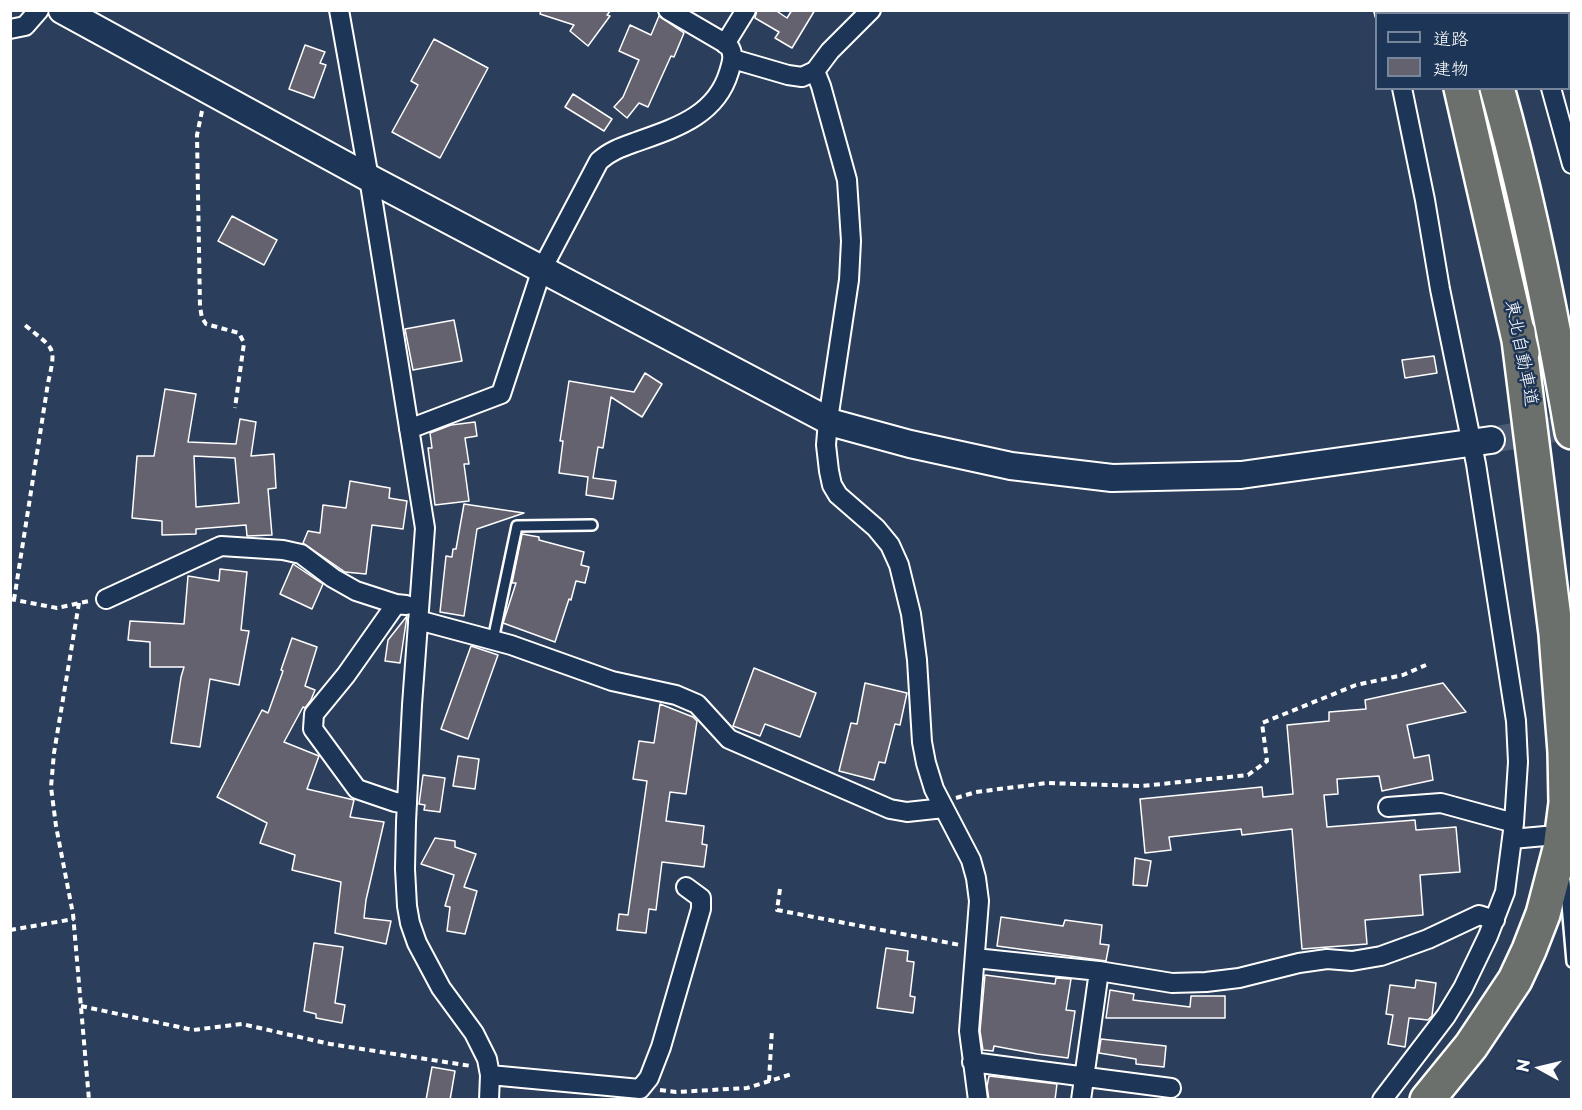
<!DOCTYPE html>
<html>
<head>
<meta charset="utf-8">
<style>
  body { margin:0 }
  #map { position:relative; width:1582px; height:1110px; overflow:hidden; background:#2b3e5c; font-family:"Playpen Sans","Klee One",sans-serif }
  canvas { display:block }
  .frame { position:absolute; inset:0; border:12px solid #fff; pointer-events:none }
  .legend { position:absolute; left:1375px; top:12px; width:195px; height:78px; box-sizing:border-box; background:#1d3557; border:2px solid #77869a; margin:0; padding:8px 10px; list-style:none; font-size:18px; color:#fff }
  .legend li { display:flex; align-items:center; gap:12px; height:30px }
  .legend b { width:30px; border:2px solid #77869a }
  .north { position:absolute; left:1510px; top:1038px; width:60px; height:60px; -webkit-text-stroke:4px #1d3557; paint-order:stroke; rotate:278deg; font-size:16px; font-weight:700; line-height:24px; text-align:center; color:#fff }
  .north::after { content:''; display:block; margin:auto; width:21px; height:27px; background:#fff; clip-path:polygon(50% 0,100% 100%,50% 72%,0 100%) }
</style>
</head>
<body>
<div id="map">
<canvas width="1582" height="1110"></canvas>
<div class="frame"></div>
<ul class="legend">
<li><b style="height:8px;background:#1d3557"></b>道路</li>
<li><b style="height:16px;background:#656270"></b>建物</li>
</ul>
<div class="north">N</div>
</div>
<script>
const ctx = document.querySelector('canvas').getContext('2d');
ctx.lineJoin = 'round';
function fillPath(path, color) { ctx.fillStyle = color; ctx.fill(path, 'evenodd'); }
function trace(path, color, width, dash) { ctx.strokeStyle = color; ctx.lineWidth = width; ctx.lineCap = dash ? 'butt' : 'round'; ctx.setLineDash(dash || []); ctx.stroke(path); }
function drawText(font, color, halo, rows, align = 'center') {
  ctx.font = font + ' "Playpen Sans","Klee One",sans-serif'; ctx.lineWidth = 5; ctx.setLineDash([]); ctx.textBaseline = 'middle'; ctx.strokeStyle = halo; ctx.fillStyle = color; for (const [text, x, y, turn = 0] of rows) {
    ctx.save(); ctx.translate(x, y); ctx.rotate((+turn || 0) * Math.PI / 180); ctx.textAlign = isNaN(turn) ? turn : align; if (halo) ctx.strokeText(text, 0, 0); ctx.fillText(text, 0, 0); ctx.restore();
  }
}
const building = new Path2D(`
  M541,10h70l-4,5 3,1 -22,30 -18,-15 4,-6 -34,-11z
  M757,10h18l12,8 5,-8h23l-23,38 -17,-10 4,-6 -24,-14z
  M659,16l25,17 -10,24 -3,-1 -23,51 -9,-4 -12,15 -13,-11 9,-10 16,-37 -20,-9 11,-26 21,10z
  M434,39l54,29 -48,90 -48,-26 26,-47 -7,-4z
  M305,45l20,7 -5,11 6,2 -12,33 -25,-9z
  M573,94l39,25 -8,12 -39,-24z
  M232,216l45,24 -13,25 -46,-24z
  M454,320l8,41 -49,9 -8,-41z
  M1434,356l3,17 -32,5 -3,-18z
  M645,373l17,11 -20,33 -31,-20 -8,51 -5,-1 -5,31 23,3 -3,18 -27,-4 2,-18 -29,-4 4,-32h-3l9,-60 65,11z
  M165,389l31,5 -8,48 48,2 4,-25 16,3 -5,34 23,-2 2,34 -8,1 4,46 -25,1 -1,-11 -50,4v5l-34,1v-14l-30,-3 5,-62h17zM194,456l41,2 4,45 -43,4z
  M475,422l2,14 -12,2 4,26h-5l5,37 -34,4 -7,-57h4l-2,-15 21,-8z
  M350,481l40,7 -1,10 18,3 -4,28 -31,-4 -6,49 -21,-2 -42,-29 5,-12 12,2 3,-28 23,3z
  M464,504l60,9 -47,16 -13,87 -24,-4 6,-56 6,1 1,-8h3z
  M522,534l17,3v3l45,12 -3,13 8,2 -4,16 -9,-2 -5,19 -2,-1 -14,43 -52,-19 13,-40h-4z
  M293,564l30,20 -11,25 -32,-15z
  M220,569l27,3 -6,58 8,1 -10,54 -29,-6 -10,68 -29,-4 10,-66 3,-10h-34v-25l-22,-2 2,-19 54,3 4,-48 31,5z
  M407,616l-7,47 -15,-2 3,-21z
  M292,638l25,9 -12,39 10,4 -4,10 -6,8 -2,-1 -19,35 35,14 -12,33 47,11 -4,17 34,5 -18,78 -2,18 27,3 -5,23 -51,-11 6,-51 -49,-12 3,-15 -35,-12 7,-20 -50,-26 45,-87 6,3 15,-42 -2,-1z
  M471,646l27,9 -30,84 -27,-10z
  M754,668l62,25 -16,44 -35,-13 -5,12 -27,-10z
  M865,683l42,10 -7,32 -5,-1 -10,39 -6,-1 -5,18 -35,-9 12,-48 6,1z
  M1443,683l23,29 -59,13 7,33 15,-3 4,25 -51,11 -3,-15 -42,3 1,15 -14,1 3,32 88,-7 1,10 40,-3 4,45 -40,3 3,40 -58,5 2,24 -65,5 -10,-120 -50,6 -1,-6 -72,8 2,13 -26,3 -5,-54 122,-12 1,10 30,-3 -6,-69 42,-4v-9l37,-3 -1,-9z
  M660,704l33,13 4,4 -11,73 -16,-2 -4,29 38,5 -2,18 5,1 -3,22 -42,-5 -6,48 -7,-1 -3,24 -29,-3 2,-16 9,1 19,-134 -14,-2 6,-38 15,2z
  M458,756l21,3 -4,30 -22,-3z
  M423,775l22,3 -5,34 -16,-2 1,-5 -6,-1z
  M435,838l20,3v6l21,7 -12,33 13,4 -12,43 -18,-3 3,-24 -5,-1 9,-31 -33,-11z
  M1135,858l16,3 -4,25 -14,-1z
  M1001,917l62,9 2,-6 37,5 -2,19 9,1 -3,16 -109,-15z
  M314,943l29,4 -8,56 10,2 -3,18 -26,-5v-4l-12,-3z
  M886,948l22,3 -1,10 7,1 -4,34 5,1 -2,16 -36,-5z
  M985,975l70,9 1,-6 15,1 -5,31 9,1 -7,47 -31,-4 -43,-8 -1,5 -10,-1 -3,-19z
  M1416,980l20,3 -4,33 -4,4 -19,-2 -4,29 -17,-3 5,-29 -7,-1 4,-29 25,3z
  M1110,990l24,4 -1,6 57,7 1,-11h34v22h-119z
  M1101,1039l65,7 -2,21 -28,-3v-5l-37,-6z
  M432,1067l23,4 -5,29h-24z
  M989,1076l68,8 -2,16h-66l-2,-14z`);
const secondaryTunnel = new Path2D(`
  M1491,440l81,-14`);
const path = new Path2D(`
  M202,111l-5,24 3,172 2,11 4,6 33,9 5,10 -9,65
  M10,599l47,9 32,-7
  M14,600l34,-217c9,-39 6,-33 -23,-58
  M79,603l-25,150 -3,34 5,39 17,88 16,186
  M956,798l20,-6 71,-9 95,3 106,-11 19,-14 -5,-38 94,-38 47,-10 23,-10
  M780,889l-3,21 183,35
  M10,930l64,-11
  M81,1006l112,24 49,-6 88,20 141,22
  M769,1081l3,-52
  M660,1090l16,2 71,-4 45,-14`);
const lane = new Path2D(`
  M493,640l24,-114 75,-1
  M1565,881l7,81`);
const street = new Path2D(`
  M339,10l30,168 56,350 -13,177 -6,117 -1,47 2,37 3,17 7,20 24,45 33,45 13,26 3,16 -1,25
  M1384,10l1,4
  M1529,10l1,4
  M10,29l15,-3 14,-16
  M725,44l21,-34
  M733,59l55,16 14,2 13,-6 15,-20 41,-41
  M815,71l6,15 26,94 4,61 -2,39 -21,140 -2,25 3,26 3,14 6,10 38,33 14,17 9,20 12,49 6,46 5,82 4,21 8,26 37,71 5,18 3,23 -10,130 9,69
  M1551,88l21,76
  M409,429l92,-35 41,-125 57,-108c11,-10 23,-14 37,-19 39,-14 80,-26 93,-70 3,-10 6,-18 -1,-27l-60,-35
  M106,599l115,-53 62,4 18,4 32,24 23,13 40,13
  M406,605l-10,-1 -50,71 -32,39 -1,15 44,60 38,13 12,2
  M418,620l93,25 101,36 64,14 21,9 32,35 161,70 17,3 37,-4
  M1388,807l53,-4 73,20
  M1512,839l33,-3
  M975,958l124,13 73,12 34,-1 33,-4 60,-15 28,-4 25,2 29,-5 47,-17 51,-24 16,5
  M972,1062l199,26
  M490,1075l150,14 9,-11 12,-31 40,-138v-11l-15,-11
  M1081,1100l18,-129
  M1382,1100l64,-84 17,-28 25,-52 17,-44 9,-69 4,-61 -2,-41 -40,-257 -36,-175 -15,-89 -23,-112`);
const secondary = new Path2D(`
  M62,10l307,168 464,245 77,21 101,22 101,12 129,-3 250,-35`);
const highway = new Path2D(`
  M1440,10l1,4
  M1474,10l1,4
  M1461,88l61,265
  M1497,88c32,113 55,229 75,344
  M1427,1100l44,-54 44,-66 14,-30 14,-36 17,-65 6,-46 -1,-51 -9,-118 -38,-302`);
const streetNames = [
  ["東北自動車道",1521,353,79]
];
fillPath(building, '#656270');
trace(building, '#fff', 1.5);
trace(secondaryTunnel, '#4b5b74', 26, [26, 13]);
trace(lane, '#fff', 14);
trace(street, '#fff', 22);
trace(secondary, '#fff', 30);
trace(highway, '#fff', 38);
trace(path, '#fff', 4, [6, 4.5]);
trace(lane, '#1d3557', 9);
trace(street, '#1d3557', 18);
trace(secondary, '#1d3557', 26);
trace(highway, '#6b706d', 33);
drawText('18px', '#fff', '#1d3557', streetNames);
</script>
</body>
</html>
